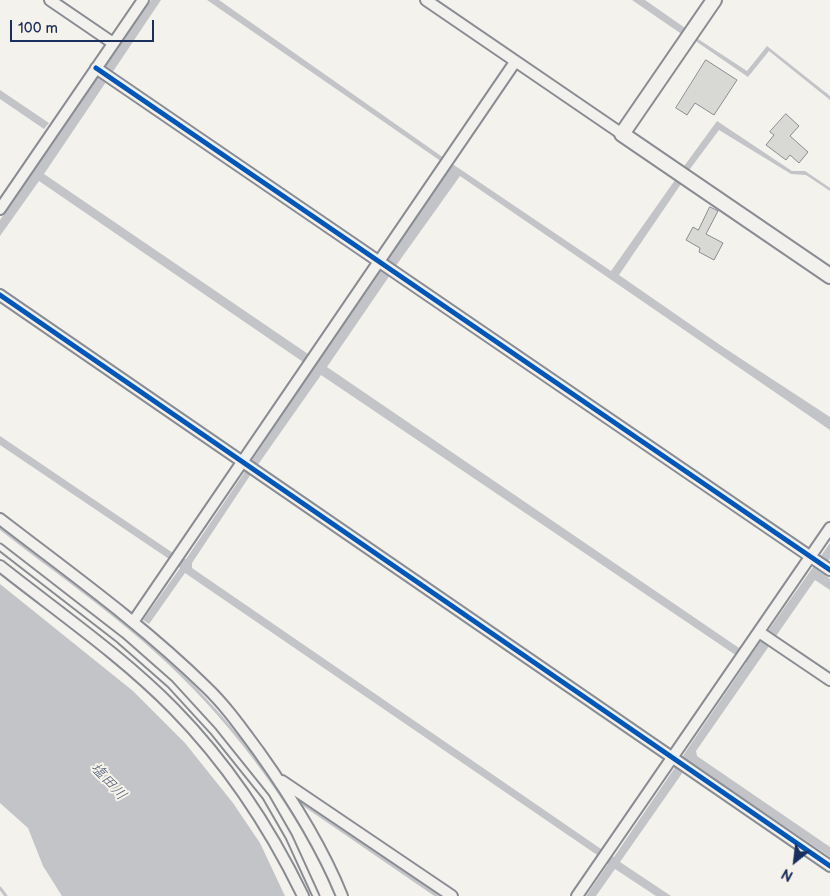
<!DOCTYPE html>
<html>
<head>
<meta charset="utf-8">
<style>
  body { margin:0 }
  #map { position:relative; width:830px; height:896px; overflow:hidden; background:#f4f2ec; font-family:"Balsamiq Sans",sans-serif }
  canvas { display:block }
  .north { position:absolute; left:770px; top:836px; width:50px; height:50px; -webkit-text-stroke:4px #f7f3e8; paint-order:stroke; rotate:209deg; font-size:14px; font-weight:700; line-height:20px; text-align:center; color:#1b2f5e }
  .north::after { content:''; display:block; margin:auto; width:18px; height:22px; background:#1b2f5e; clip-path:polygon(50% 0,100% 100%,50% 72%,0 100%) }
  .scale { position:absolute; left:10px; top:20px; width:144px; height:22px; box-sizing:border-box; border:2px solid #1b2f5e; border-top:0; padding-left:6px; font-size:15px; line-height:18px; white-space:nowrap; color:#1b2f5e; -webkit-text-stroke:4px #f7f3e8; paint-order:stroke }
</style>
</head>
<body>
<div id="map">
<canvas width="830" height="896"></canvas>
<div class="north">N</div>
<div class="scale">100 m</div>
</div>
<script>
const ctx = document.querySelector('canvas').getContext('2d');
ctx.lineJoin = 'round';
function fillPath(path, color) { ctx.fillStyle = color; ctx.fill(path, 'evenodd'); }
function trace(path, color, width, dash) { ctx.strokeStyle = color; ctx.lineWidth = width; ctx.lineCap = dash ? 'butt' : 'round'; ctx.setLineDash(dash || []); ctx.stroke(path); }
function drawText(font, color, halo, rows, align = 'center') {
  ctx.font = font + ' "Balsamiq Sans","Klee One",sans-serif'; ctx.lineWidth = 4; ctx.setLineDash([]); ctx.textBaseline = 'middle'; ctx.strokeStyle = halo; ctx.fillStyle = color; for (const [text, x, y, turn = 0] of rows) {
    ctx.save(); ctx.translate(x, y); ctx.rotate((+turn || 0) * Math.PI / 180); ctx.textAlign = isNaN(turn) ? turn : align; if (halo) ctx.strokeText(text, 0, 0); ctx.fillText(text, 0, 0); ctx.restore();
  }
}
const water = new Path2D(`
  M151,0h10l-49,73 -2,-2 -6,9 2,2 -62,92 267,182 -5,8 -267,-183 -39,55v-16l55,-80 1,-7 5,-2 37,-54 3,1 6,-9 -2,-2z
  M207,0h12l232,163 160,108 64,-91 6,4 -62,91 104,72 107,70v13l-370,-254 -65,91 -8,-6 62,-92 -4,-5z
  M632,0h13l43,30 -5,5z
  M695,37l52,34 20,-25 63,50v4l-61,-49 -21,26 -54,-37z
  M0,90l49,33 -5,6 -44,-30z
  M717,121l75,50h13l25,17v3l-24,-16 -15,-1 -72,-44 -32,43 -5,-4z
  M382,269l8,6 -63,92 415,283 -5,6 -416,-281 -64,91 -6,-4 62,-94 -2,-2 5,-7 3,1z
  M0,436l176,119 -4,6 -172,-116z
  M246,470l5,4 -59,89v5l412,283 -4,6 -415,-284 -36,51 -6,-4 37,-52 -3,-3 4,-7 5,1z
  M830,543v15l-7,15 7,6v11l-15,-10 -119,171 1,5 133,91v10l-140,-95 -70,100 51,34h-15l-41,-27 -19,27h-10l22,-32 -3,-3 5,-6 4,2 132,-194 -2,-2 4,-7 3,1z
  M0,584l133,107 52,52 48,60 27,40 25,53h-223l-19,-30 -15,-38 -28,-25z`);
const stream = new Path2D(`
  M0,528c56,44 117,86 169,135 65,61 133,150 167,233
  M300,802l137,94
  M0,888l6,8`);
const building = new Path2D(`
  M706,60l31,20 -23,35 -19,-12 -8,12 -11,-7z
  M786,114l13,12 -9,10 18,16 -9,11 -9,-8 -4,5 -20,-15 8,-10 -4,-3z
  M710,207l8,4 -12,23 17,9 -9,17 -15,-8 1,-4 -14,-8 7,-13 5,3z`);
const lane = new Path2D(`
  M0,547l120,93 50,44 43,47 53,66 23,40 27,59`);
const street = new Path2D(`
  M50,0l63,43
  M426,0l196,134
  M96,68l734,502
  M0,209l143,-209
  M0,295l830,571
  M0,519c70,54 143,106 206,168 20,19 36,42 53,65 32,45 62,92 83,144
  M0,566c58,46 122,90 174,143 53,54 96,119 129,187
  M133,622l382,-560
  M759,632l71,48
  M282,781l170,115
  M577,896l253,-368`);
const secondary = new Path2D(`
  M714,0l-92,134 208,142`);
const cycleway = new Path2D(`
  M96,68l734,502
  M0,295l830,571`);
const waterNames = [
  ["塩田川",108,782,47]
];
fillPath(water, '#c2c4c8');
trace(stream, '#c2c4c8', 3);
fillPath(building, '#d8d8d5');
trace(building, '#898c92', 1);
trace(lane, '#898c92', 9);
trace(street, '#898c92', 14);
trace(secondary, '#898c92', 18);
trace(lane, '#f2f1ed', 5);
trace(street, '#f2f1ed', 10);
trace(secondary, '#f2f1ed', 14);
trace(cycleway, '#0057b8', 5);
drawText('italic 15px', '#465679', '#f7f3e8', waterNames);
</script>
</body>
</html>
